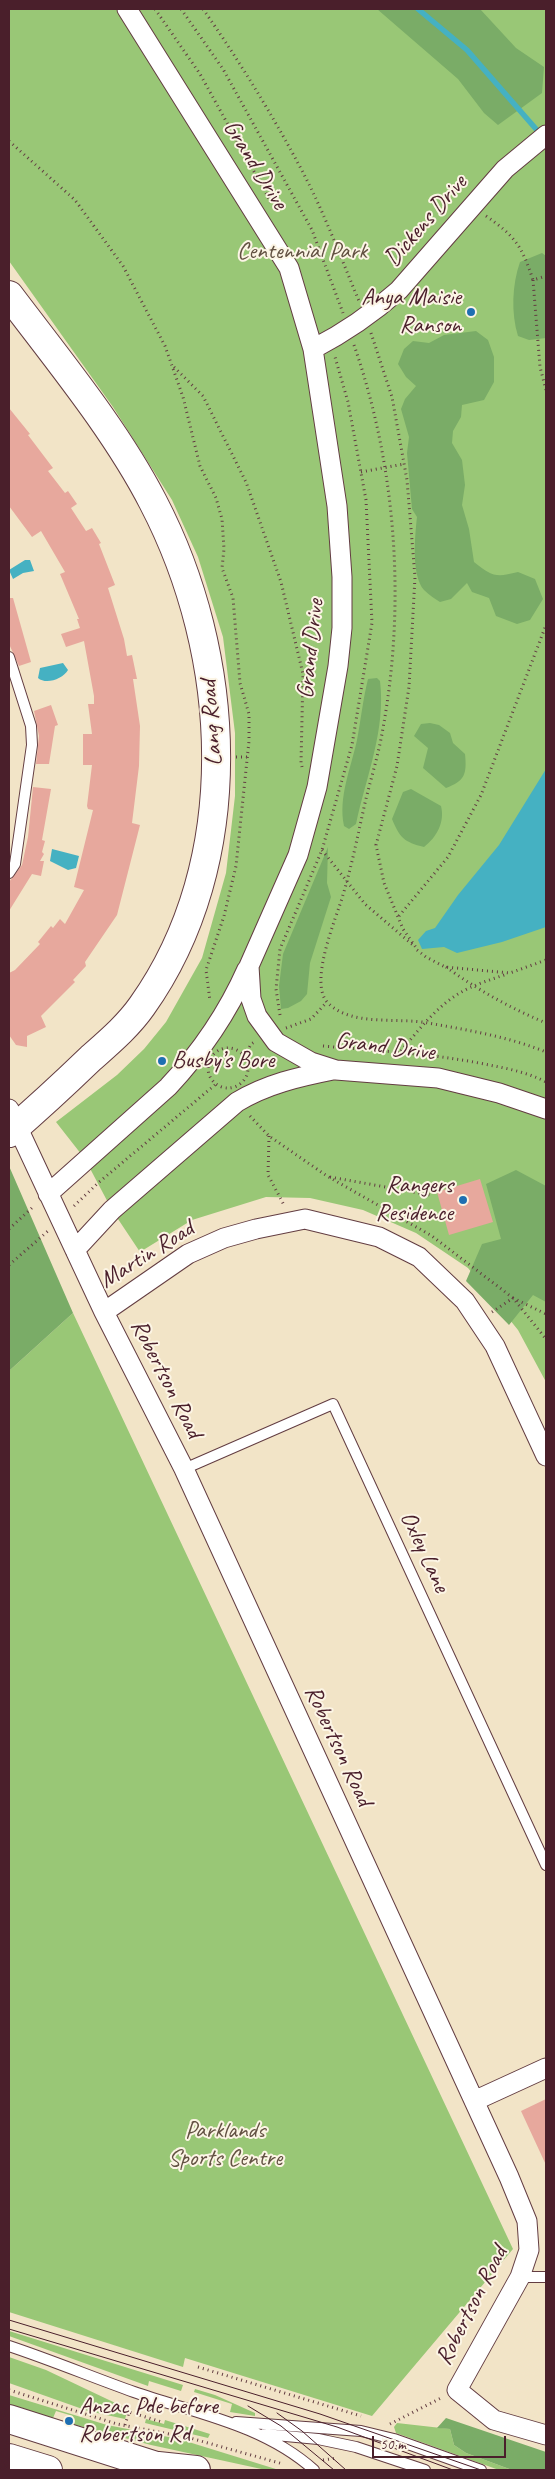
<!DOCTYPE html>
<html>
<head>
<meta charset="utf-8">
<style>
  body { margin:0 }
  #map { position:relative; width:555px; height:2479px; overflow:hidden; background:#f2e4c7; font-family:Caveat,sans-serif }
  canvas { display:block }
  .frame { position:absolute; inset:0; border:10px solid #4a1f2b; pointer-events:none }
  .scale { position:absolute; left:372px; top:2436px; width:134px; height:22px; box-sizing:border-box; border:2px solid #4a1f2b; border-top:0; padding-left:6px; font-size:15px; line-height:18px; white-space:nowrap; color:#4a1f2b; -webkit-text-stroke:4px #fcf5e5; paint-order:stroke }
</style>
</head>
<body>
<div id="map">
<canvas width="555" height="2479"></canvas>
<div class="frame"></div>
<div class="scale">50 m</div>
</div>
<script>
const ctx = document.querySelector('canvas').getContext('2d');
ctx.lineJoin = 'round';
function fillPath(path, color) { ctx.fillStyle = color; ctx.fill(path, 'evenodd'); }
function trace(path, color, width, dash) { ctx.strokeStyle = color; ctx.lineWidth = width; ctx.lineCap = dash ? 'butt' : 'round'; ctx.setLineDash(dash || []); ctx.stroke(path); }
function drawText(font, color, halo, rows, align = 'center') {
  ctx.font = font + ' Caveat,sans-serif'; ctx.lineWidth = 4; ctx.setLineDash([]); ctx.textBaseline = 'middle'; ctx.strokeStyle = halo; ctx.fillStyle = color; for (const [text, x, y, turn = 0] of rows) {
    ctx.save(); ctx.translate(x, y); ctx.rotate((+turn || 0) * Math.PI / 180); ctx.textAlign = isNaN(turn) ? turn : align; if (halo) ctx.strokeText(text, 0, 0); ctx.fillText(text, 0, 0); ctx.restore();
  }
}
const green = new Path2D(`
  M9,9h537v1373l-28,-52 -50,-62 -52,-35 -53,-23 -53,-12 -44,-1 -74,23 -52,32 -28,-42 -27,-51 -29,-37 61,-47 27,-26 22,-27 36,-64 24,-85 9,-77v-63l-12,-96 -25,-80 -26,-57 -59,-93 -104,-146z
  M73,1313l440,936 -141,167 -187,-58 -2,9 -174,-55v-941z
  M9,2331l174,54 -2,6 -32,-10 -1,5 -139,-50z
  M9,2357l37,13 82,39 -3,10 -37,-8 -79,-28z
  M195,2389l20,6 40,18v3l-25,-4 2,-8 -38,-12z
  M9,2395l98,30 72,14 100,31h-13l-115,-25 -79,-21 1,-8 -17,-5 -3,7 -44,-13z
  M146,2419l18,5 1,-4 45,14 -2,4 -63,-15z
  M397,2423l53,6 4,16 12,8 46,17h-13l-103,-37 -2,-6z`);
const forest = new Path2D(`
  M377,9h103l36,39 28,19 -2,26 -44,32 -14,-12 -26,-34z
  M542,253l4,3v82l-17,2 -11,-4c-7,-23 -6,-51 2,-74z
  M476,331l12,9 6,17v25l-10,18 -22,5 -1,12 -8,14 -1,12 10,17 3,25 -3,20 7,24 5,33c18,14 21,16 44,10l17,7 8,20 -13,21 -13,4 -21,-8 -7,-18 -17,-6 -5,-9 -16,16 -11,3c-5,-3 -11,-7 -16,-12 -13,-15 -9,-55 -7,-73l-5,-8 -5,-56 2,-16 -8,-28 4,-10 11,-13 -10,-9 -8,-13 6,-15 9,-8 16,2 15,-8z
  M377,678l3,3c6,49 -14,96 -24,143l-7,5 -5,-3c-6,-29 7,-58 13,-86 4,-21 6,-41 11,-61z
  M430,723l9,2 11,8 3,10 12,11c2,20 0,27 -19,34l-23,-20 5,-20 -14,-12 7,-12z
  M411,789l30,17c4,16 -4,31 -17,41 -20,-5 -24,-9 -32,-28l11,-27z
  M328,847l-1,36 4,14 -21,66 -3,31 -6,7 -13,7 -7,1 -2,-23 4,-32z
  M9,1166l64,147 -64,58z
  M516,1170l30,16v116l-13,-7 -24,30 -43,-44 16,-37 19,-5 -15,-55z
  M446,2418l100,34v18h-34l-46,-17 -12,-8 -4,-16 -13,-1z`);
const water = new Path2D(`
  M25,560h5l4,11 -11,2 -10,6 -4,-9z
  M63,663l5,7c-5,9 -22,15 -30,8l2,-10z
  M546,769v158l-44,15 -45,11 -13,-6 -22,2 -4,-9 8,-9 9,-3 23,-33 41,-50z
  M52,849l27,7 -3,12 -8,2 -18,-9z`);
const stream = new Path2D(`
  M418,9l49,41 69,79`);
const building = new Path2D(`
  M9,408l21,26 -2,1 25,33 -5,3 17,22 3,-2 9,13 -6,4 15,23 6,-3 9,15 -2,1 16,41 -7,3 16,51 3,17 5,-1 5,24h-4l7,47 -1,40 -7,57 8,2 -23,90 -32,47 1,4 -13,14 2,2 -34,34 5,11 -19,9v11l-11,-2 -7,-10v-62l6,-3 25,-26 -2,-2 13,-16 2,2 7,-9 5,5 19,-34 -10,-3 19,-77 -5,-1 -1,-3 5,-41h-9v-31h9l-4,-30h6v-8l-10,-55 -18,6 -5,-13 19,-6 -3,-9h2l-19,-45 5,-2 -24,-41 -9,6 -23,-31z
  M9,598h4l18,64 -12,4 -10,-22z
  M51,705l7,20 -3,1 -6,38h-13l3,-28 -5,-25z
  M33,787l18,2 -9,51 3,1 -3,11 2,2 -4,7h4l-3,15 -9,-2 -23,37v-29l13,-17 6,-28z
  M480,1179l13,43 -44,13 -12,-43z
  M546,2099v66l-25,-54z`);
const path = new Path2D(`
  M155,9l45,65 72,130
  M181,9l42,60 89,161 31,83
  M203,9c35,50 67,102 96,156 24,44 41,91 60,136
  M9,141l66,59 48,66 42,80 18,51 17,69 16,32 6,21 2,30 -2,19 11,30 7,85 9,31v27l-13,125 -12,50 -18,54 4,31
  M486,216c29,20 36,30 47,64l13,-4
  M533,280l7,87 6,23
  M371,333l21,64 15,83 8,97 -6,110 -12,79 -21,79 8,38 19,46 14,20
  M354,345c42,121 52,257 29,383 -4,25 -12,50 -18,75 -7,31 -13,62 -22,92 -7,24 -35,88 -15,108 24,24 70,14 100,20 40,7 81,14 118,29
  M174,367l29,29 43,86 35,100 22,92 -2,89 1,4
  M361,472l43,-8
  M236,757h12
  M322,850l43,54 48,41
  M399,916l49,-59 33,-62 65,-170
  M417,950l9,7 19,10 65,6 36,-13
  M446,967c32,23 64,41 100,56
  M280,1015l-4,-26 4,-40 42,-99 30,-105 20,-122 -6,-123 -18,-98 -13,-45
  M286,1028l25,-9 16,-17
  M323,1046c55,5 106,7 161,18 21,4 43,8 62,18
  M208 1068a20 20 0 1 1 40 0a20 20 0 1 1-40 0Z
  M401,1051c21,-25 42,-53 73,-65 11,-5 22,-8 33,-12
  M245,1056l6,-12 5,-3
  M250,1116l19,20 58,40 105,60 81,62 33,41
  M269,1136l-1,39 16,30
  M330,1177l100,18
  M74,1206l24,-23 118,-99
  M9,1229l25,-23
  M9,1265l39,-34
  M492,1312l21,-14 33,16
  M198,2367l163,49
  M9,2390l108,34 73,14 93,26
  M390,2424l53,-27
  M125,2425l4,-13 33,10
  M323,2460l14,-2`);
const lane = new Path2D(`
  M9,657l22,69 1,19 -17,119 -6,9
  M184,1469l149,-65 213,461
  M520,2277h26
  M9,2346c42,14 83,31 125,46 61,21 130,33 180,78
  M236,2422l125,9 33,8 87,31
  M264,2434l54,5 38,8 69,23`);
const street = new Path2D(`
  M127,9l162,259 24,81 24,157 5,71v51l-4,38 -21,121 -19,68 -49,111 2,33 6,17 19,26 35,20 25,8 102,8 61,15 47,16
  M313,349c31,-16 60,-36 86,-59l106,-121 41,-34
  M9,1109l95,203 80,157 325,708 18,44 2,29 -9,27 -63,113 37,30 52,15
  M48,1194l120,-107c32,-34 60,-75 79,-118
  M75,1250l37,-40 125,-108c30,-18 61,-25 96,-32
  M104,1312l84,-58 36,-16 32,-9 49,-10 74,18 40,20 46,44 30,45 51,110
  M474,2101l72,-33`);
const secondary = new Path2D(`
  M9,295c49,65 107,135 144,207 80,153 92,359 -11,504 -14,20 -33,36 -51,52 -27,26 -54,51 -82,75`);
const primary = new Path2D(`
  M9,2419l160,51
  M9,2458l39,12
  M158,2466l38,4`);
const tram = new Path2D(`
  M9,2320l311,94 161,56
  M9,2329l328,98 116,43
  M248,2406l33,20 53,44
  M277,2413l25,18 44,39`);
const markers = [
  [471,312,5,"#1f6fb2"],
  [162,1061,5,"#1f6fb2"],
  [463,1200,5,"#1f6fb2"],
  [69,2421,5,"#1f6fb2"]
];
const streetNames = [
  ["Grand Drive",255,165,58],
  ["Dickens Drive",426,221,-49],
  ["Grand Drive",311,649,-84],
  ["Lang Road",212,723,-94],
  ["Grand Drive",385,1047,7],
  ["Martin Road",147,1255,-32],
  ["Robertson Road",166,1379,63],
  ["Oxley Lane",424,1552,65],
  ["Robertson Road",338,1746,65],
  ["Robertson Road",472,2306,-63]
];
const parkNames = [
  ["Centennial Park",302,252],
  ["Parklands",225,2131],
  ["Sports Centre",225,2159]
];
const poiNames = [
  ["Anya Maisie",461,298],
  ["Ranson",461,326],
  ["Busby’s Bore",172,1061,"left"],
  ["Rangers",453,1186],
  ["Residence",453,1214],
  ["Anzac Pde before",79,2407,"left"],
  ["Robertson Rd",79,2435,"left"]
];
fillPath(green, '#99c776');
fillPath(forest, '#7aac67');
fillPath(water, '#45b1c2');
trace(stream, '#45b1c2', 5.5);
fillPath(building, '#e7a89d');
trace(lane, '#633d42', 12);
trace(street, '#633d42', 21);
trace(secondary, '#633d42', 30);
trace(primary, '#633d42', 30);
trace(path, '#633d42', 3, [1, 4]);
trace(lane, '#fff', 10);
trace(street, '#fff', 19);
trace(secondary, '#fff', 28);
trace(primary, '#fff', 28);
trace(tram, '#4a1f2b', 1);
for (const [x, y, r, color] of markers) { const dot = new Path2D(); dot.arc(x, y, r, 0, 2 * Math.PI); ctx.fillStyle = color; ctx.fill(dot); trace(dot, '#fcf5e5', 2); }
drawText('24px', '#4a1f2b', '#fcf5e5', streetNames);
drawText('24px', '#625142', '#fcf5e5', parkNames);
drawText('24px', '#4a1f2b', '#fcf5e5', poiNames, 'right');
</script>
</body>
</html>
